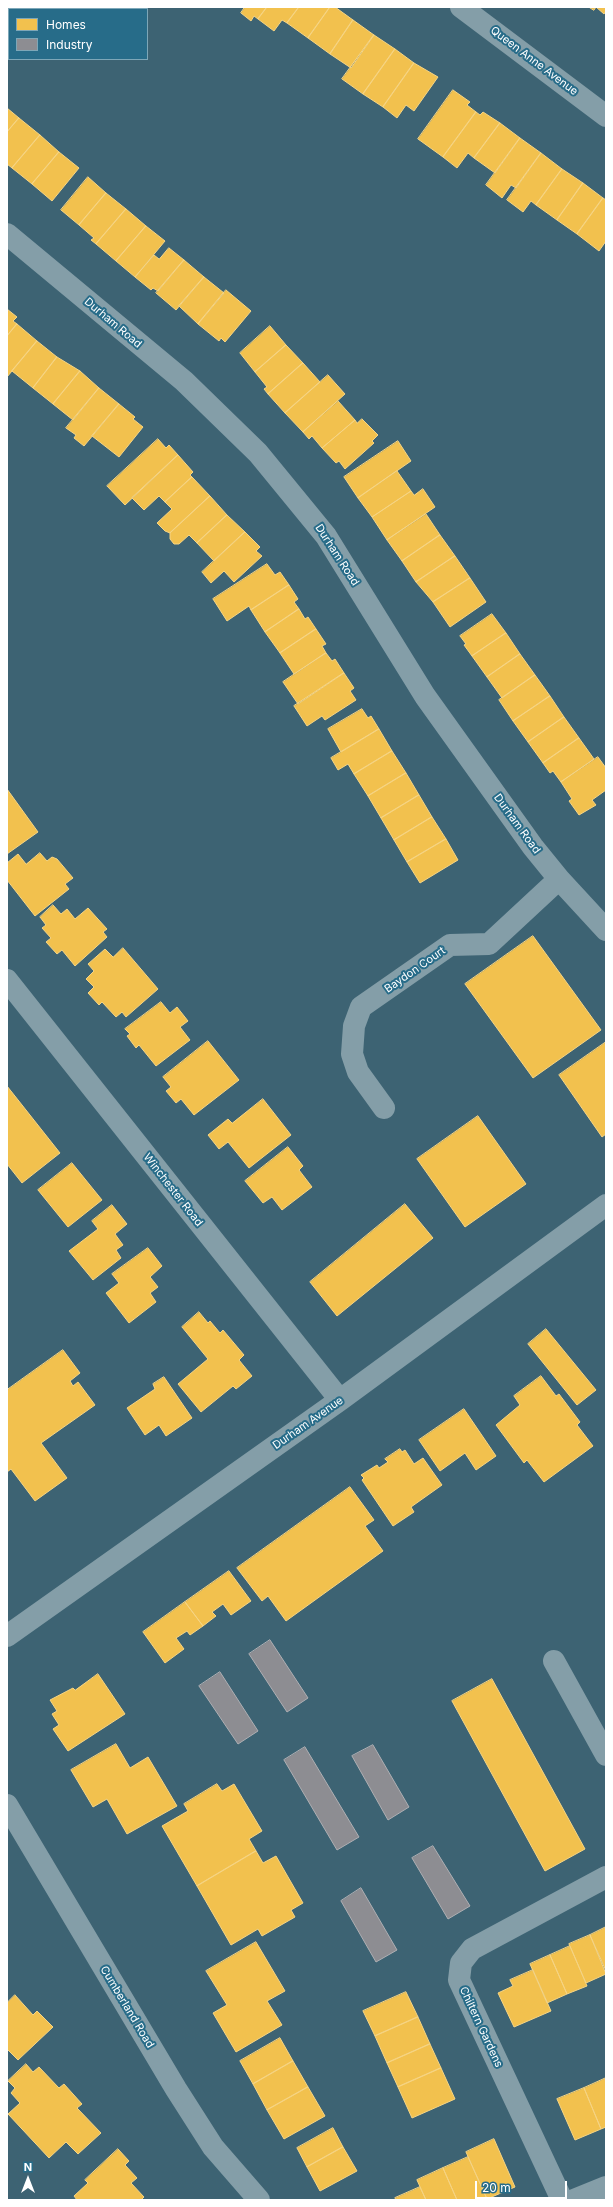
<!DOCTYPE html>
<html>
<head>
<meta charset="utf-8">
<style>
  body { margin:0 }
  #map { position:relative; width:613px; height:2207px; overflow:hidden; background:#3d6373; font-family:Inter,sans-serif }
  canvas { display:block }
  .frame { position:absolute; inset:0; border:8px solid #fff; pointer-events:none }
  .legend { position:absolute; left:8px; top:8px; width:140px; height:52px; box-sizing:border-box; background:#276c89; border:1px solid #7da7b8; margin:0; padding:5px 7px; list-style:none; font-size:12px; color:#fff }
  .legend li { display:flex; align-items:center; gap:8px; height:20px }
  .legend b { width:20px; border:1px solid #7da7b8 }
  .north { position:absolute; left:8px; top:2159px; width:40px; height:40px; -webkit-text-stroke:3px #276c89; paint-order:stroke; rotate:0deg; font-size:11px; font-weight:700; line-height:16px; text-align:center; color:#fff }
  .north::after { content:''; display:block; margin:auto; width:14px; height:18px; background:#fff; clip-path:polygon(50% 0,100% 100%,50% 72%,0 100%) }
  .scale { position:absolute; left:475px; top:2181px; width:92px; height:18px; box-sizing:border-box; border:2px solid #fff; border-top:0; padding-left:5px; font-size:12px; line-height:14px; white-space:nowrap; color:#fff; -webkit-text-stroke:3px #276c89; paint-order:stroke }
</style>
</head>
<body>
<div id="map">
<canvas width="613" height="2207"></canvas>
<div class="frame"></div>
<ul class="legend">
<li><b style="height:11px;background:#f2c14e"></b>Homes</li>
<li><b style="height:11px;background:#8d8d92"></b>Industry</li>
</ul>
<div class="north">N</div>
<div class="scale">20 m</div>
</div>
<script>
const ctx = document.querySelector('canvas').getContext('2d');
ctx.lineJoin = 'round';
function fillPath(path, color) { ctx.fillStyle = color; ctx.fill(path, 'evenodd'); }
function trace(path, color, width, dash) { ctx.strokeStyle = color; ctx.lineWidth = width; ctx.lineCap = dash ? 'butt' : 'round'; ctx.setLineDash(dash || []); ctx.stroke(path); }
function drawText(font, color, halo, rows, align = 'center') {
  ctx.font = font + ' Inter,sans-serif'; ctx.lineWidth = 4; ctx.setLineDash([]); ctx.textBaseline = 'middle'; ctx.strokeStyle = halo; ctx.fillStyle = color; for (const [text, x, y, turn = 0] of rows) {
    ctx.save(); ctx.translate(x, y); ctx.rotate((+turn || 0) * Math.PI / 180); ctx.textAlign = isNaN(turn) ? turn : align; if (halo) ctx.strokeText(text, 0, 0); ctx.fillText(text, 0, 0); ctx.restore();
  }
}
const homes = new Path2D(`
  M245,7h22l-9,12 -4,-3 -3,5 -10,-8z
  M267,7h32l-12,16 -5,-3 -8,11 -16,-12z
  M299,7h31l-22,31 -21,-15z
  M330,7h5l18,13 -23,34 -22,-16z
  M589,7h17v4l-2,3 -8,-7 -2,3z
  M353,20l21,15 -23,33 -21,-14z
  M374,35l21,14 -32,45 -21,-15z
  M395,49l19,14 -31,44 -20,-13z
  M414,63l24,14 -24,34 -8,-6 -9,13 -14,-11z
  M453,90l17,12 -3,3 9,7 -33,45 -25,-18z
  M7,108l12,10 -12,14z
  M476,112l4,3 3,-3 17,11 -26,35 -6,-5 -11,15 -14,-11z
  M19,118l21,17 -28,33 -5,-4v-32z
  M500,123l20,15 -25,35 -21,-15z
  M40,135l19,17 -27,32 -20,-16z
  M520,138l21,15 -25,35 -5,-3 -9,13 -16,-13z
  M59,152l20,16 -27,33 -20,-17z
  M541,153l21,16 -26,36 -5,-4 -8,11 -16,-12z
  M562,169l21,14 -26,37 -21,-15z
  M88,177l18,16 -27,32 -18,-15z
  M583,183l20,15 -26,36 -20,-14z
  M106,193l20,16 -30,35 -5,-4 3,-2 -15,-13z
  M603,198l3,2v41l-7,10 -22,-17z
  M126,209l20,17 -30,35 -20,-17z
  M146,226l19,15 -30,36 -19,-16z
  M169,248l15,12 -26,31 -5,-3 -2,2 -16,-13 19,-22 5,4z
  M184,260l20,17 -28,33 -20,-17z
  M204,277l20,16 -26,31 -19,-18z
  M226,290l25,21 -26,31 -4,-4 -2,3 -21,-17z
  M7,309l10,8 -4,4 4,3 -10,12z
  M17,324l20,17 -30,36v-41z
  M270,326l16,19 -31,27 -15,-19z
  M37,341l20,16 -24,31 -21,-17z
  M286,345l17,18 -35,31 -4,-5 3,-2 -12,-15z
  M57,357l23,14 -27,33 -20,-16z
  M303,363l17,19 -35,31 -17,-19z
  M80,371l19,17 -26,32 -20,-16z
  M328,375l17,19 -42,38 -18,-19z
  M99,388l20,16 -35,42 -10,-8 2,-3 -10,-7z
  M338,401l17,19 -33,28 -10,-12 -3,3 -6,-7z
  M119,404l16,13 -2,2 10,8 -24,30 -27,-21z
  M362,419l16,16 -6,6 2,2 -29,26 -6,-8 -3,2 -14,-15 33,-28 2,3z
  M158,439l8,9 3,-3 9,10 -53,50 -18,-19z
  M398,441l13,20 -53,37 -14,-21z
  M178,455l15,17 -3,3 2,2 -27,25 -6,-6 -15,14 -12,-12z
  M397,471l14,20 -39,26 -14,-19z
  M192,477l18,19 -40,37 -5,-2 -8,-8 15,-14 -7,-7z
  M423,489l12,18 -48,33 -15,-23 39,-26 3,4z
  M210,496l17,19 -30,28 -8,-8 -10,9h-5l-4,-5v-6z
  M426,514l14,21 -38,26 -15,-21z
  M227,515l18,17 -31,29 -17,-18z
  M245,532l15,15 -4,4 6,5 -28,26 -10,-11 -13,12 -9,-11z
  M440,535l15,21 -39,26 -14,-21z
  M455,556l15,22 -37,24 -17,-20z
  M267,564l8,11 5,-3 9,13 -38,25 -2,-4 -22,15 -14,-22z
  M470,578l16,24 -36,25 -17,-25z
  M289,585l9,14 -4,3 5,7 -34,23 -14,-22z
  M299,609l6,10 3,-2 8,12 -36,24 -15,-21z
  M492,614l14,19 -34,23 -8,-11 2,-1 -6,-8z
  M316,629l10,15 -4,2 4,7 -32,21 -14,-21z
  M506,633l14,21 -33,23 -15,-21z
  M326,653l6,8 3,-2 9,14 -46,31 -15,-22z
  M520,654l15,21 -33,23 -15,-21z
  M344,673l10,15 -4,3 6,9 -31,20 -3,-4 -15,10 -13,-20z
  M535,675l15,21 -37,25 -14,-21z
  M550,696l14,21 -36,25 -15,-21z
  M362,709l6,9 3,-2 8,13 -38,23 -13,-23z
  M564,717l15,21 -36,25 -15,-21z
  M379,729l13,22 -38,23 -6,-10 -10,6 -7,-12z
  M579,738l15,21 -33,23 -8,-11 -3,2 -7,-10z
  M392,751l14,22 -38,23 -14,-22z
  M598,757l8,11v22l-14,10 4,5 -17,10 -10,-14 3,-2 -11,-17z
  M406,773l13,22 -38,23 -13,-22z
  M7,789l31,43 -31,22z
  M419,795l13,22 -38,23 -13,-22z
  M432,817l14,22 -39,23 -13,-22z
  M446,839l12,21 -38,23 -13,-21z
  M40,853l7,8 5,-4 5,2 16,19 -8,6 4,5 -34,27 -28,-36v-17l11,-9 8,10z
  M53,905l8,9 6,-5 8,10 13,-11 19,21 -4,3 4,5 -32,29 -13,-16 -5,4 -11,-12 5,-4 -9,-10 4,-3 -6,-8z
  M533,936l68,94 -68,48 -68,-94z
  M123,948l35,41 -32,28 -4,-5 -6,5 -14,-15 -3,3 -11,-12 6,-6 -8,-8 8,-8 -6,-7 17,-15 8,8z
  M161,1002l9,11 7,-6 11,14 -8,6 10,13 -34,26 -17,-21 -3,3 -9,-12 3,-2 -5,-5z
  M208,1041l31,39 -45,35 -13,-16 -5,4 -10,-12 5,-4 -8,-10z
  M606,1042v92l-4,3 -43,-62z
  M7,1086l53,67 -38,30 -15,-19z
  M263,1099l28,36 -42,33 -21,-26 -9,7 -11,-14 20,-16 4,4z
  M478,1116l48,68 -61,43 -48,-68z
  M288,1147l15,19 -4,4 13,17 -30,23 -10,-13 -9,6 -18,-22z
  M72,1163l30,37 -34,27 -30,-37z
  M405,1204l28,34 -96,78 -27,-34z
  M112,1205l15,19 -12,10 8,11 -7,5 5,8 -28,22 -24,-29 29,-22 -6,-8z
  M148,1248l14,18 -12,11 8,10 -8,6 6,9 -27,21 -23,-30 13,-10 -7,-9z
  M199,1312l9,11 2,-2 10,12 3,-3 21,25 -5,5 13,16 -16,13 -3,-3 -32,26 -23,-28 30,-25 -26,-32z
  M546,1329l50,61 -19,15 -49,-61z
  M63,1350l17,23 -10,8 3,5 5,-4 17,23 -54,38 26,35 -32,23 -24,-32 -4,3v-82z
  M541,1376l15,20 3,-2 21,28 -3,3 16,21 -49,36 -17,-22 -3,3 -28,-38 24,-20 -6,-9z
  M164,1377l28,41 -26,18 -7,-11 -14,10 -18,-27 28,-19 -2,-5z
  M464,1409l32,47 -20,14 -11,-17 -25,18 -21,-31z
  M400,1449l2,3 3,-2 9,14 9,-6 19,27 -31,22 3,5 -21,14 -31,-46 2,-2 -3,-3 16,-10 2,3 9,-6 -3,-3z
  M350,1487l24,33 -9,6 18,25 -97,70 -18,-25 -6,5 -25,-33z
  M229,1571l22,30 -20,14 -8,-11 -11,8 4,4 -13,10 -18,-24z
  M185,1602l18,24 -13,9 -3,-4 -11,7 8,11 -19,14 -22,-31z
  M98,1674l27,40 -57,37 -15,-22 6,-4 -7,-11 5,-3 -7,-11 23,-12 2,2z
  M492,1679l93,170 -40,22 -93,-170z
  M116,1744l14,24 18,-11 29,49 -50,28 -20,-35 -14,8 -22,-37z
  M217,1784l5,7 12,-7 28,47 -13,8 7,12 -59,35 -35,-60 26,-15 -4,-7z
  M256,1851l7,12 13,-7 27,47 -12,7 4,7 -33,19 -4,-7 -27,16 -34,-59z
  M606,1927v44l-16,-36z
  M590,1935l16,39 -20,9 -17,-39z
  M256,1942l29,49 -18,10 15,24 -46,27 -23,-39 14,-8 -21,-34z
  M570,1946l17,40 -20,8 -17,-39z
  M550,1955l17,39 -20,9 -17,-39z
  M533,1970l18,41 -37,16 -16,-34 15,-7 -3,-6z
  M406,1992l12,25 -43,19 -12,-25z
  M15,1995l18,20 4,-4 16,16 -35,33 -11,-11v-46z
  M418,2017l12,27 -43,19 -12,-27z
  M280,2038l13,23 -40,23 -13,-23z
  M430,2044l11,24 -43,19 -11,-24z
  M293,2061l15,26 -41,23 -14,-26z
  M26,2064l7,8 6,-5 20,21 5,-4 18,20 -5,4 24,25 -23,21 -12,-12 -17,16 -41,-44 12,-11 -9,-10 4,-5 -7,-7z
  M441,2068l14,31 -43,19 -14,-31z
  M606,2078v49l-5,2 -17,-41z
  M308,2087l17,29 -41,23 -17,-29z
  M584,2088l17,41 -26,11 -18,-41z
  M333,2128l10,19 -36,20 -10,-19z
  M494,2139l21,48 -28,12 -21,-47z
  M343,2147l14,24 -37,20 -13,-24z
  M118,2149l11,12 -4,4 12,13 -6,5 13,14 -3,3h-64l-3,-4 14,-13 -3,-3z
  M468,2157l19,42 -2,1h-28l-14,-32z
  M443,2168l14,32h-31l-9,-20z
  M420,2187l6,13h-30l-1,-2z`);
const industry = new Path2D(`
  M270,1640l38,58 -21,14 -38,-58z
  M220,1672l38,59 -20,13 -39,-58z
  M373,1745l36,62 -21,13 -36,-64z
  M305,1747l54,90 -22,13 -53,-90z
  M433,1846l37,60 -22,13 -36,-61z
  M361,1888l36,62 -21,12 -35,-61z`);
const minor = new Path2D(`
  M7,234l177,147 74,72 68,83 99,160 108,151 26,32 47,51
  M7,980l333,420
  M384,1108l-26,-36 -6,-18 2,-28 7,-19 89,-62 39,-1 70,-65
  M7,1636l333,-236 266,-195
  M554,1661l52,94
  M7,1805l169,284 37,58 46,53
  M562,2200l-103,-220 2,-17 11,-14 134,-72
  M574,2200l32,-13`);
const tertiary = new Path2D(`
  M461,7l145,109`);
const streetNames = [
  ["Queen Anne Avenue",534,61,37],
  ["Durham Road",113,323,40],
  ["Durham Road",337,555,57],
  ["Durham Road",517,824,54],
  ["Baydon Court",415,970,-35],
  ["Winchester Road",173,1190,52],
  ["Durham Avenue",308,1423,-35],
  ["Cumberland Road",127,2007,59],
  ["Chiltern Gardens",481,2027,65]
];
fillPath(homes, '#f2c14e');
trace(homes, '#f6d483', 1);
fillPath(industry, '#8d8d92');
trace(industry, '#afafb3', 1);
trace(minor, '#849ea8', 22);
trace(tertiary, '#849ea8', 22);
drawText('11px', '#fff', '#276c89', streetNames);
</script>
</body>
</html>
